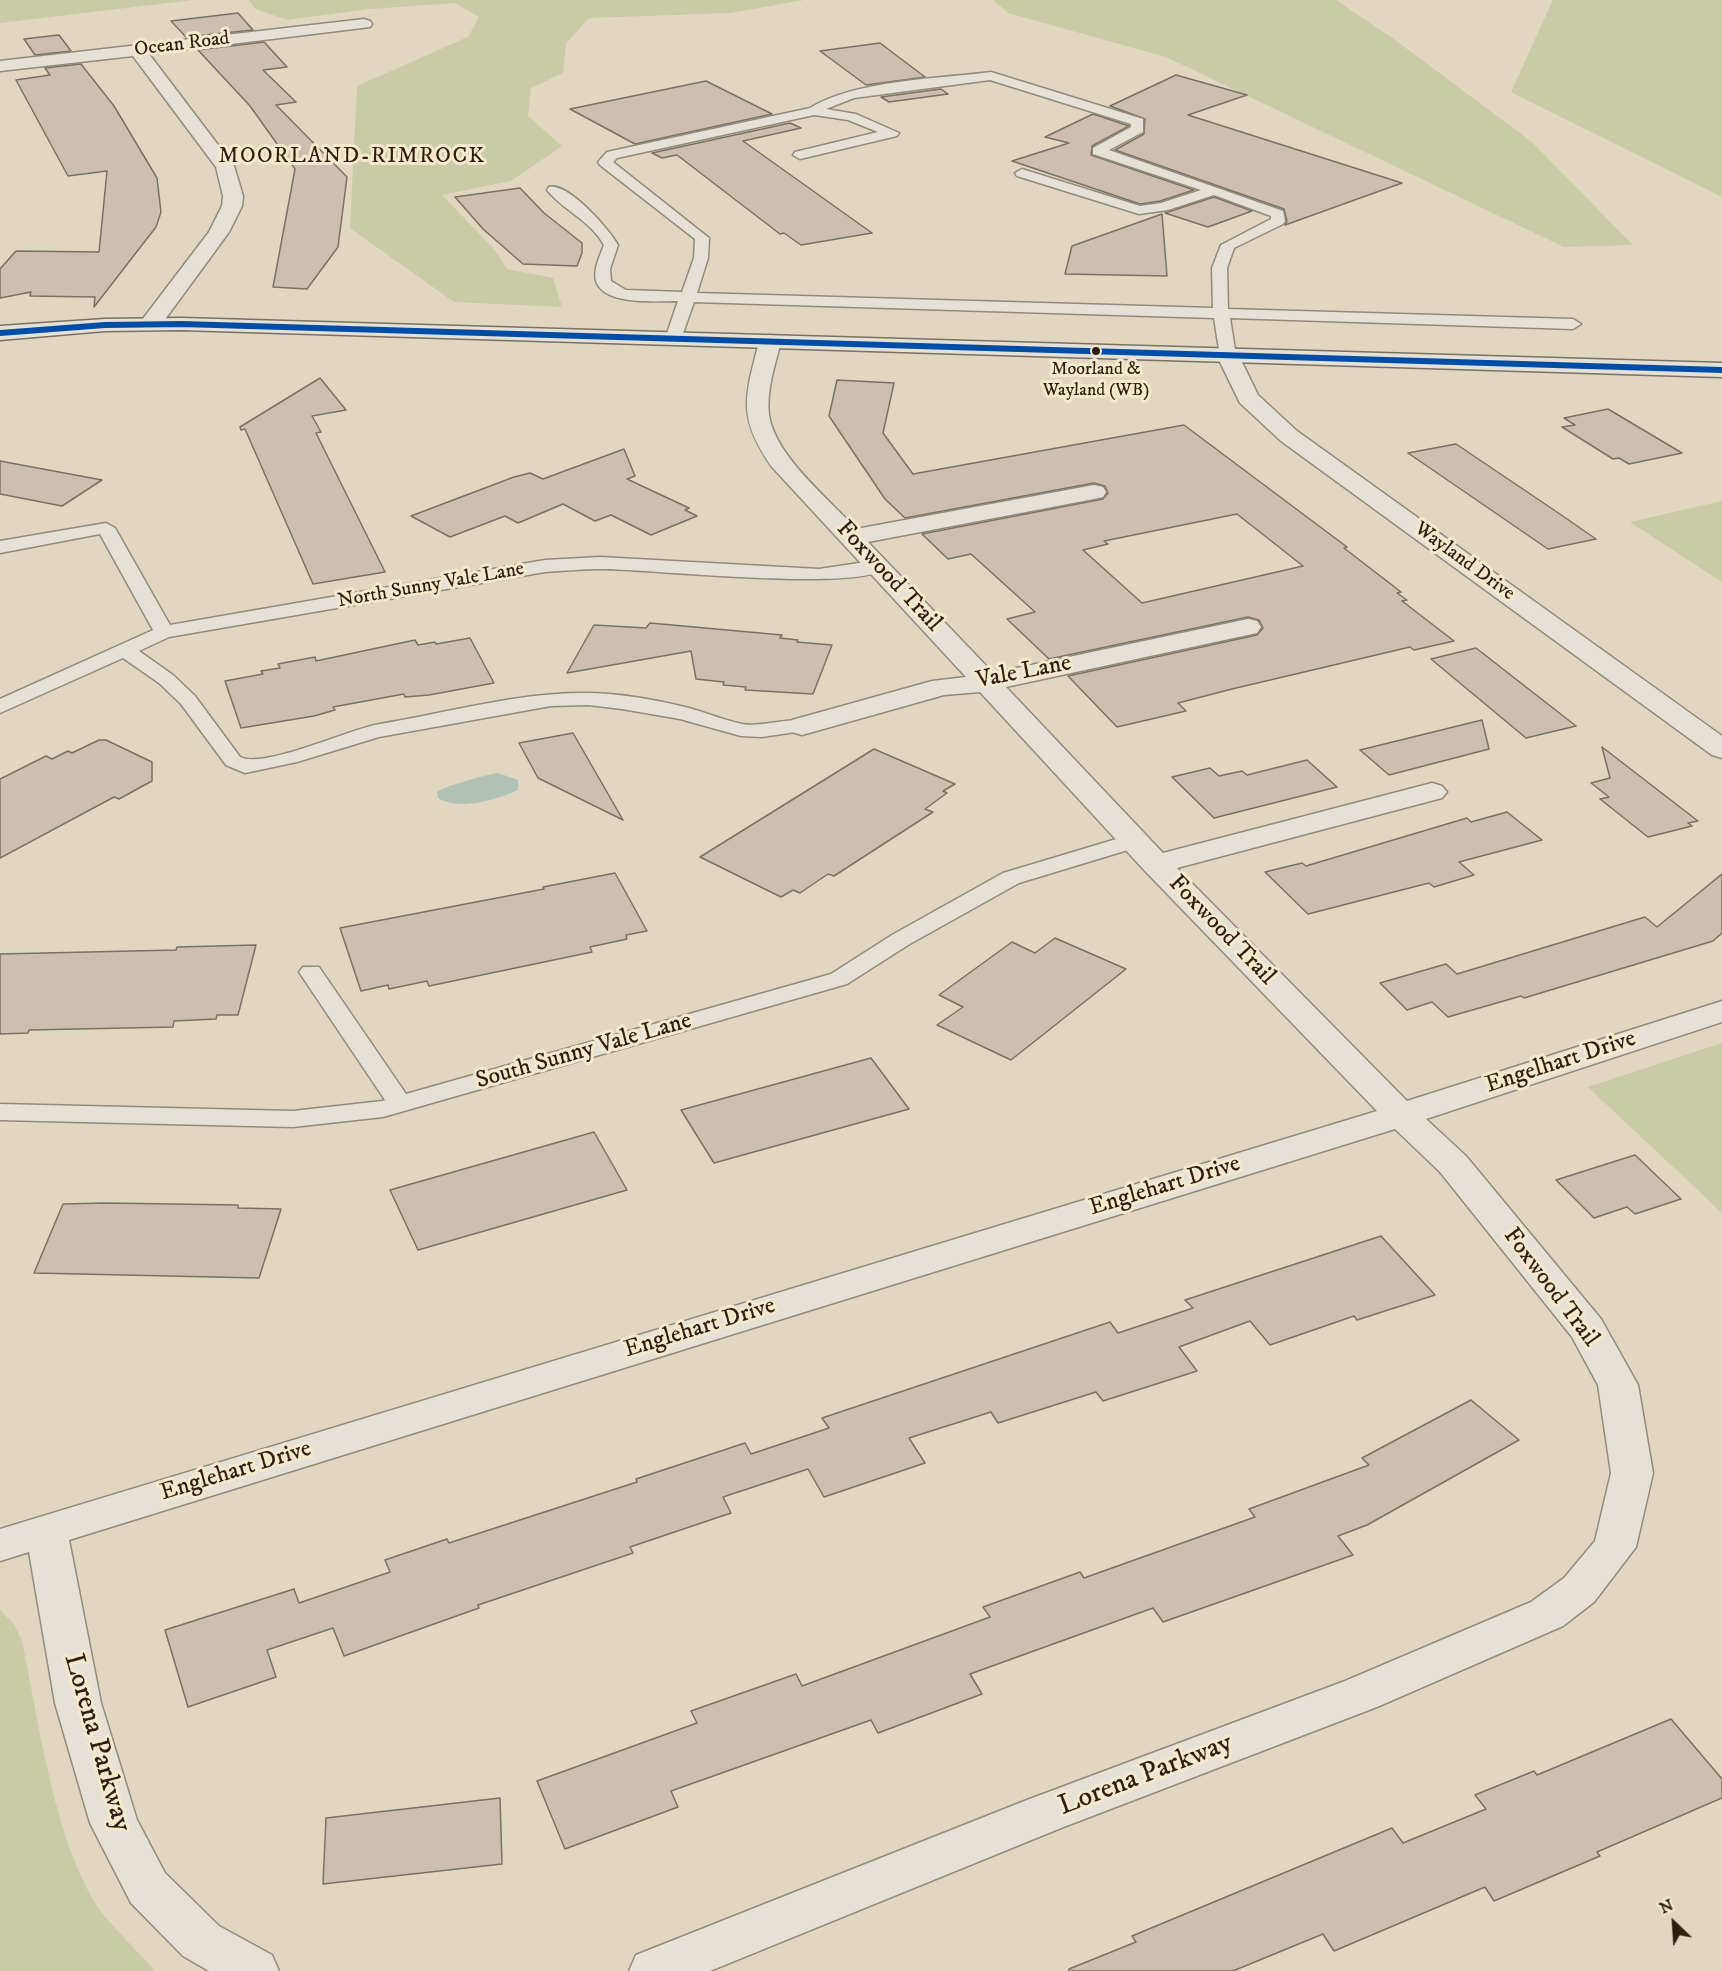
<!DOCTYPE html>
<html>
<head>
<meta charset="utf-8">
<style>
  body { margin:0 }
  #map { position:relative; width:1722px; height:1971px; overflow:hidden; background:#e1d6bf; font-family:"IM FELL DW Pica",serif }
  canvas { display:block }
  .north { position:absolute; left:1644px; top:1893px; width:60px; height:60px; -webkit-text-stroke:4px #f4e8cd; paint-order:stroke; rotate:335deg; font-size:16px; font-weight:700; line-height:24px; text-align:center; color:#2f1d0d }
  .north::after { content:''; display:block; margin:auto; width:21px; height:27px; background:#2f1d0d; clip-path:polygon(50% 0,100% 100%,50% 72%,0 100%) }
</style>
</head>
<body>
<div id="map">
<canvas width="1722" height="1971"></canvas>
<div class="north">N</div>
</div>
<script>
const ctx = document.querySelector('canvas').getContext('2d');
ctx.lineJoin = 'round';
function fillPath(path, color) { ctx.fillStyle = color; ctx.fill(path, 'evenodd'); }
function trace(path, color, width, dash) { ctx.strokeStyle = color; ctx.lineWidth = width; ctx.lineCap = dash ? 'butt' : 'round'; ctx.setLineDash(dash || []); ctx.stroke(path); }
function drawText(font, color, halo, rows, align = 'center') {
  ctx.font = font + ' "IM FELL DW Pica",serif'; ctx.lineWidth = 6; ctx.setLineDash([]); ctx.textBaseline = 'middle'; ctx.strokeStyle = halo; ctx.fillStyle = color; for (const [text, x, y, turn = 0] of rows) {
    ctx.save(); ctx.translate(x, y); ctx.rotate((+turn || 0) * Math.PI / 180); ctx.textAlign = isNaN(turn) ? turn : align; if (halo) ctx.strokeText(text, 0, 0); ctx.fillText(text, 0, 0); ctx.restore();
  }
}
const green = new Path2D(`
  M0,0h193l-193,23z
  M248,0h556l-74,13 -141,5 -23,25 -3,30 -32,15 -3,28 34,30 -51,35 -69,14 52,54 13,20 46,9 9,29 -108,-5 -104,-74 7,-142 111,-49 11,-20 -24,-14 -85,6 -83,11 -31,-11z
  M993,0h343l59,40 137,102 101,103 -69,2 -398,-190 -158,-44z
  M1553,0h169v197l-211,-105z
  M1722,501v81l-92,-60z
  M1722,1043v170l-134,-126z
  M0,1610l14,14 8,17c17,81 30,186 70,257 13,23 45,52 63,73h-155z`);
const water = new Path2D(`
  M498,773l20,7v10c-20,10 -60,21 -80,8l-1,-6c5,-5 52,-18 61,-19z`);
const building = new Path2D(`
  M238,13l15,17 -67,7 -15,-16z
  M59,35l12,16 -36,4 -11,-16z
  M264,42l23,25 -24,3 33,32 -20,3 71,72 -9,70 -31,42 -34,-2 22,-118 -45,-63 -52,-56z
  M880,43l45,34 -59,8 -46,-34z
  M81,64l33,42 43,72 4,34 -5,15 -62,80 1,-10 -65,-1 1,-4 -31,6v-29l16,-18 83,1 8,-81 -39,5 -52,-96 34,-5 -5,-7z
  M1176,75l71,20 -59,20 214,68 -117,42 2,-4 -3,-12 -169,-59 29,-16 1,-15 -35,-13z
  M706,81l66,33 -137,30 -65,-35z
  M941,89l7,5 -59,8 -8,-5z
  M1093,114l36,12 -37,20 -1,9 103,35 -34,11 -20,3 -128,-43 57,-18 -24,-6z
  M790,123l11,5 -58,13 129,92 -71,12 -17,-12 -4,1 -103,-79 -15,3 -10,-5z
  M520,188l24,25 38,30v10l-5,13 -54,-2 -40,-35 -28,-32z
  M1214,197l38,14 -44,16 -43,-14z
  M1162,214l5,62 -102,-2 7,-28z
  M320,378l26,32 -34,6 9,16 -5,1 69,139 -72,12 -68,-155 -4,1 -1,-3z
  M837,380l57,3 -11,50 30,41 271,-49 163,122 -3,1 57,44 -4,1 10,7 -5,1 52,40 -40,9 -4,-3 -178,42 -54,14 8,8 -69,16 -49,-51 189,-41 6,-7 -4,-8 -11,-3 -199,42 -42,-40 28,-7 -64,-58 -23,5 -26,-25 181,-35 5,-6 -3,-7 -11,-3 -189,35 -20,-19 -56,-83zM1237,514l66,52 -161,37 -59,-53 25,-6 -4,-3z
  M1608,409l74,44 -53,11 -10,-6 -6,1 -51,-32 13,-2 -11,-7z
  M1456,444l98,66 42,29 -48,10 -140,-96z
  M624,449l11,27 -8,3 62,29 -4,2 12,6 -46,19 -40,-20 -16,6 -32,-17 -45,19 -13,-7 -55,21 -39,-21 103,-39 16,-4 13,6z
  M0,461l102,19 -40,26 -62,-12z
  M650,623l132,12 -2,3 18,2 -1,2 35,3 -19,49 -68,-4 1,-3 -23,-2 1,-3 -28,-3 -5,-28 -124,22 27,-48 52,3z
  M470,638l24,45 -65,12 -24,2 -1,-3 -71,13 2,3 -21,6 -73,12 -16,-47 38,-7 -2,-3 19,-3 -2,-4 37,-7 1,4 99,-21 3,5 17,-3 1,2z
  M1476,648l100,78 -50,12 -95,-79z
  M1482,720l7,29 -100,26 -29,-25z
  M573,733l50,87 -85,-42 -19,-35z
  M99,740h7l46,22v19l-33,18 -5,-2 -114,61v-79l46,-23 6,3 16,-8 4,2z
  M1602,747l96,74 -10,2 4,3 -44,11 -48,-38 9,-2 -18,-14 19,-5z
  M874,749l81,35 -12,7 4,2 -22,16 8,3 -99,64 -6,-2 -28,19 -7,-3 -12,7 -81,-40z
  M1307,760l30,27 -123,31 -42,-41 38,-9 9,8 23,-5 5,4z
  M1507,812l35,28 -83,22 15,13 -40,12 -5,-4 -121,31 -43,-42 37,-9 4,3 161,-48 4,4z
  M615,873l32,58 -21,4 1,4 -37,8 2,5 -163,34 -2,-5 -38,8 -1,-4 -27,6 -21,-63 204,-39 -1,-2z
  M1722,874v59l-9,8 -189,57 -3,-2 -73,21 -16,-15 -25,8 -27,-27 66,-19 11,10 188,-57 12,10z
  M1055,938l71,31 -115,91 -74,-35 26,-18 -24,-12 73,-53 23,11z
  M256,945l-18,70h-21l-1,4 -42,2 -1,6 -144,3 -1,3 -28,1v-80l176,-4 1,-3z
  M871,1058l38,51 -195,54 -33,-53z
  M594,1132l33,58 -209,60 -28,-60z
  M1635,1155l46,44 -46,15 -8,-7 -33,11 -38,-38z
  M105,1203l133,2v3l43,1 -22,69 -225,-5 29,-69z
  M1381,1236l54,59 -78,25 -3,-4 -84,29 -20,-24 -71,26 18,24 -94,30 -7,-9 -98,31 -7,-11 -82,26 16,25 -101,34 -16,-28 -85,28 8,16 -101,34 3,6 -155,52 1,3 -135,48 -11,-28 -66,22 9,27 -88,30 -23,-77 129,-41 5,14 91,-31 -5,-12 62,-21 2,4 188,-61 -1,-3 109,-36 6,11 78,-26 -7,-10 288,-96 8,11 75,-25 -8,-8z
  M1471,1400l48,40 -152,85 -29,11 15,19 -190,67 -10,-14 -183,66 12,20 -104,39 -7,-13 -200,71 7,16 -113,42 -28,-68 160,-58 -6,-12 105,-37 6,12 188,-69 -7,-10 97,-35 4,6 171,-61 -6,-8 120,-44 -7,-7z
  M1671,1719l51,60v19l-125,54 3,4 -106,45 -9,-14 -151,64 -11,-17 -90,37h-164v-2l67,-27 -4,-6 260,-108 11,15 83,-34 -11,-14 59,-24 3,4z
  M500,1798l2,66 -179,20 3,-66z`);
const lane = new Path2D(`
  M991,72l152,47v13l-34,18 174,61 2,10 -2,3 -49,24 -7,20 1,41 345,10 8,5 -8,5 -343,-11 6,38 -8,5 -8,-5 -6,-38 -520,-16 -13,37 -8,5 -8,-5 13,-38c-20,0 -74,5 -82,-20 -3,-12 4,-25 8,-36 -14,-25 -40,-34 -57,-55l2,-3c19,-5 60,42 69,58l-8,24 1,12 15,9 56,2 12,-34 1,-19 -95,-74 -2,-3 9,-10 203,-44c45,-28 127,-29 181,-36zM990,80l141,44v3l-38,21v6l108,36 -40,13 -21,3 -118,-37 -7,4 2,3 122,38 29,-4 46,-15 57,21v3l-50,26 -9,23 1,40 -516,-15 11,-35 1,-20 -96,-76 4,-4 197,-43 34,5 30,12 -83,20 -2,3 7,4 97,-23 2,-3 -43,-19 -30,-5 28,-11z
  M106,523l9,5 55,97 375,-65 55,-3 219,12 60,-9 9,6c-19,28 -246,2 -288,3 -19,0 -37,2 -55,3l-376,65 -30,14 34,24 22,21 45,61c25,12 109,-28 140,-33 65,-11 141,-32 206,-31 33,0 71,7 103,15 18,5 35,12 53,16 22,4 46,-8 67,-2l3,4 -3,4 -47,7 -21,-1 -61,-17 -58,-10 -34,-4 -37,1 -172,31 -82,25 -52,11 -19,-8 -45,-61 -22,-21 -36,-25 -123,55v-14l153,-69 -53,-96 -100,19v-12z
  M1133,834l8,2 3,5 -3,5 -122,37 -111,62 -61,39 -464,133 -90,10 -293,-7v-16l293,7 89,-10 3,-1 -86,-128 4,-5h16l87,127 425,-120 61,-39 111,-62z`);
const street = new Path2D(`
  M364,19l6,2 2,3 -2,3 -221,27 85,112 9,30 -1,10 -13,26 -71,97h-16l-3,-5 70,-92 13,-26 1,-10 -7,-29 -83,-111 -133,15v-10z
  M770,335l8,2 3,5c-6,23 -15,49 -12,73 6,41 60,84 87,114l238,-44 9,2 3,5 -3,5 -9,2 -226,43 125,131 255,-54 9,2 4,6 -4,6 -251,54 157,166 269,-70 10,3 5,6 -5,6 -265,70 230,233 315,-100v21l-296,97 40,37 135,163 37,66 15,88 -17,74 -42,55 -31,24 -186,81 -316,121 -351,143h-81l7,-16 391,-155 318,-119 186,-79 33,-24 31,-37 16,-68 -13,-88 -26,-48 -132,-165 -45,-43 -1326,411 32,163 36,117 28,53 54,53 53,29 7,16h-70l-26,-15 -52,-53 -41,-80 -35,-120 -26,-151 -29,9v-32l1377,-418 -232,-240 -165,-179 -36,3 -142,40 -10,-3 -4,-6 4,-6 140,-39 34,-4 -194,-210c-35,-50 -27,-70 -13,-125l3,-5z
  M1228,349l8,2 3,5 19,39 39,36 425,305v22l-10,-3 -431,-314 -41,-38 -23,-47 3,-5z`);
const secondary = new Path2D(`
  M182,318l1540,45v14l-1540,-47 -77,1 -105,9v-14l105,-7z`);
const bus1 = new Path2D(`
  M0,333l105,-8 77,-1 1540,46`);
const markers = [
  [1096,351,5,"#2f1d0d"]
];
const farBusnames = [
  ["Moorland &",1096,370],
  ["Wayland (WB)",1096,391]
];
const farStreetnames = [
  ["Ocean Road",182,45,-7],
  ["Wayland Drive",1464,562,36],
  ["North Sunny Vale Lane",431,586,-10]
];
const farNeighbourhoodnames = [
  ["MOORLAND-RIMROCK",352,157]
];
const streetNames = [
  ["Foxwood Trail",888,577,47],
  ["Vale Lane",1024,673,-11],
  ["Foxwood Trail",1221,931,46],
  ["South Sunny Vale Lane",584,1052,-16],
  ["Engelhart Drive",1561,1063,-18],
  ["Englehart Drive",1165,1187,-17],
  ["Foxwood Trail",1550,1288,53],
  ["Englehart Drive",700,1329,-17],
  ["Englehart Drive",236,1472,-17]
];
const nearStreetnames = [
  ["Lorena Parkway",96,1743,74],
  ["Lorena Parkway",1146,1776,-21]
];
fillPath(green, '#c8cba5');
fillPath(water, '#afc2b5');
fillPath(building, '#cebeaf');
trace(building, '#797163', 1.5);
trace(lane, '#928a7b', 3);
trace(street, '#928a7b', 3);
trace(secondary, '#797163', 3);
fillPath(lane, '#e6e1d6');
fillPath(street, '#e6e1d6');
fillPath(secondary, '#e6e1d6');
trace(bus1, '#004da8', 6);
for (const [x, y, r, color] of markers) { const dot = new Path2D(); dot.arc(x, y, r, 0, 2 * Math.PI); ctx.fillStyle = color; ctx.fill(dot); trace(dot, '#f4e8cd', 2); }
drawText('18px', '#2f1d0d', '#f4e8cd', farBusnames);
drawText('20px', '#2f1d0d', '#f4e8cd', farStreetnames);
ctx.letterSpacing = '1.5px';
drawText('22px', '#2f1d0d', '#f4e8cd', farNeighbourhoodnames);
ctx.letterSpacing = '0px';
drawText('24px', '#2f1d0d', '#f4e8cd', streetNames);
drawText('28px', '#2f1d0d', '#f4e8cd', nearStreetnames);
</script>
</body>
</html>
